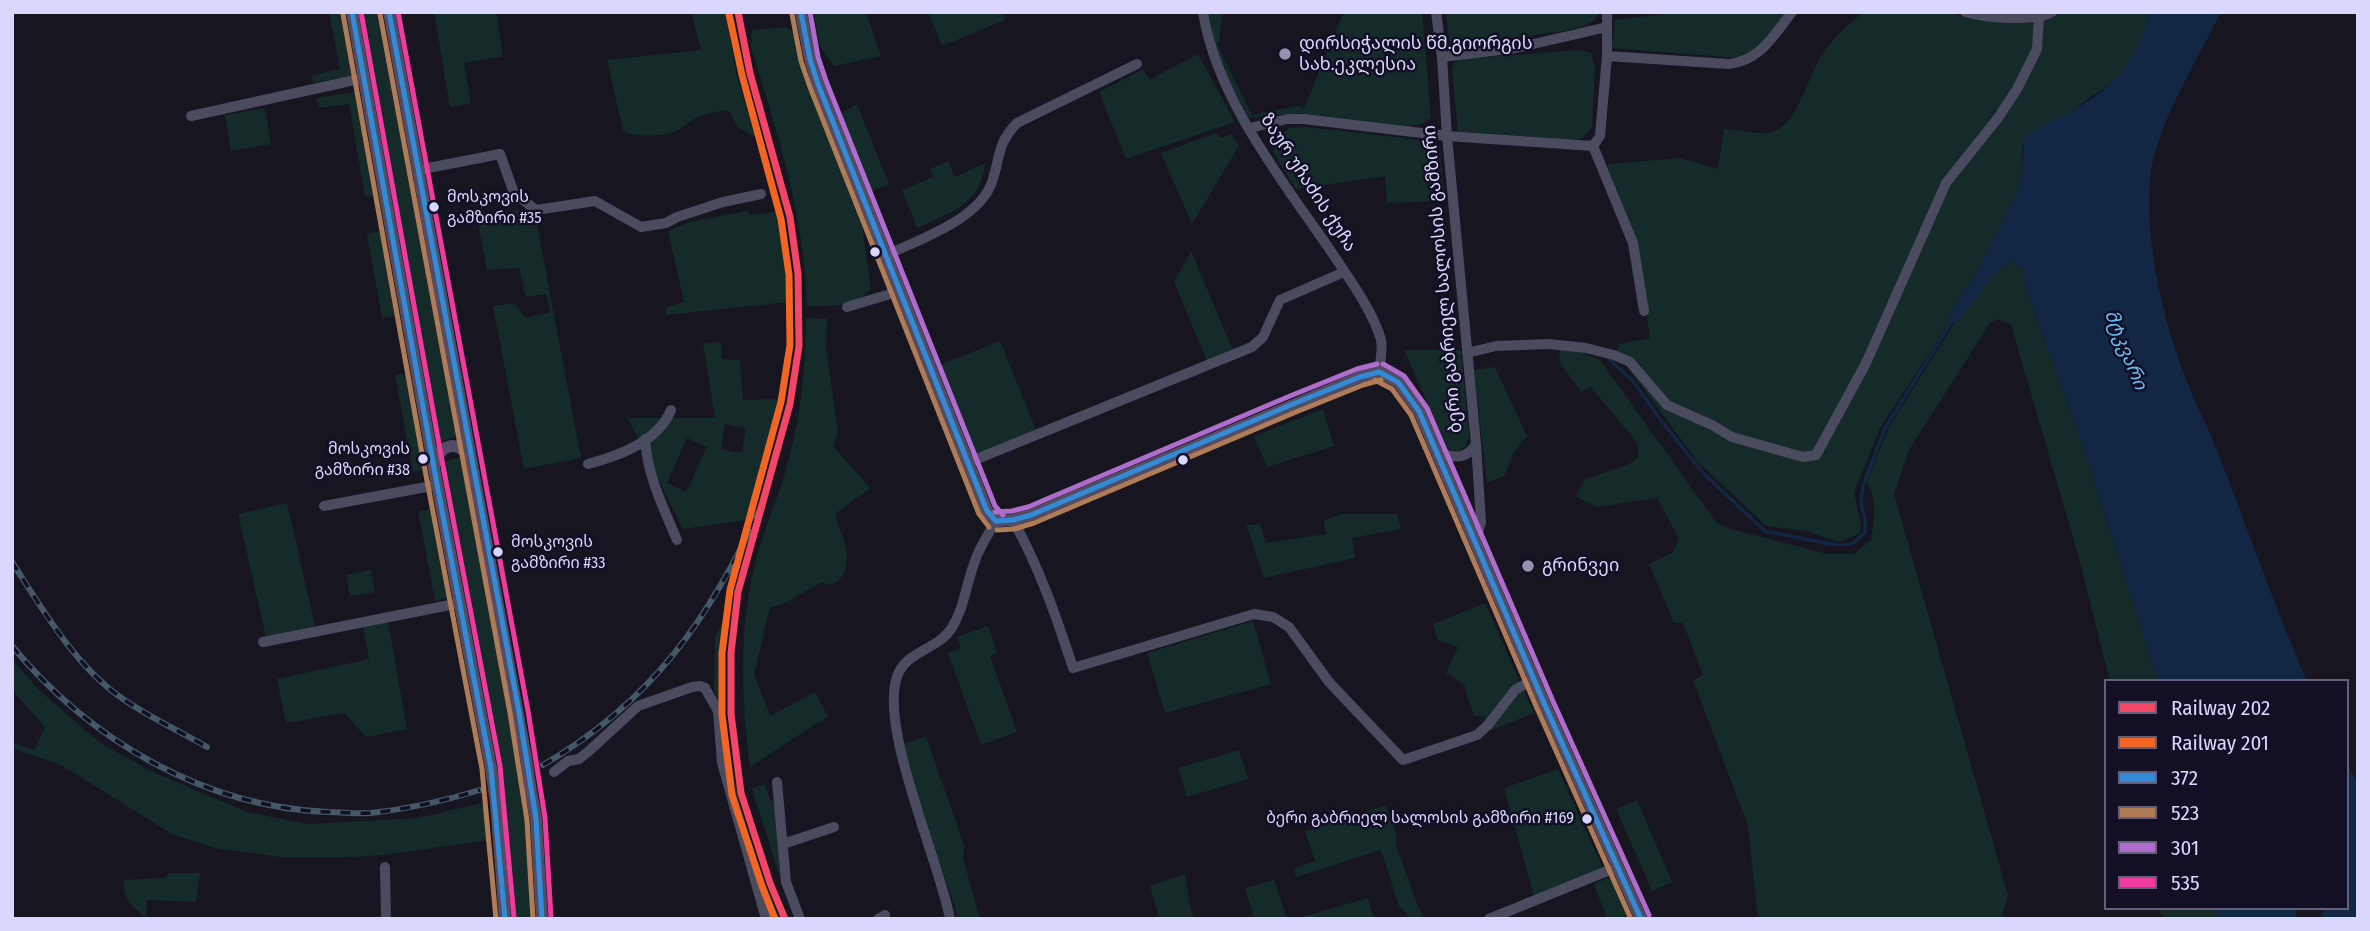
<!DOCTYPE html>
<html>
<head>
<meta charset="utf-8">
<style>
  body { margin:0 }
  #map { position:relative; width:2370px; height:931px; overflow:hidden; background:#161520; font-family:"Fira Sans Condensed",sans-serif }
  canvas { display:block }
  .frame { position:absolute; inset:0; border:14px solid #d9d7fd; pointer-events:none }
  .legend { position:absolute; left:2104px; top:679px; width:245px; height:231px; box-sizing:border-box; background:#131025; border:2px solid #62607b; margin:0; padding:9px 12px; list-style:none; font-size:21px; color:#d9d7fd }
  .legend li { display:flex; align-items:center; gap:14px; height:35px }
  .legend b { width:35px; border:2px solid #62607b }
</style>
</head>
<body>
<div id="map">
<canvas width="2370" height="931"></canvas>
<div class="frame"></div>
<ul class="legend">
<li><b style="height:9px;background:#f34667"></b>Railway 202</li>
<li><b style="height:9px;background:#f26522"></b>Railway 201</li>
<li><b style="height:9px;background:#338bd7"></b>372</li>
<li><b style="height:9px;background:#b07c57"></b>523</li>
<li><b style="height:9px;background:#b06ccc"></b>301</li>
<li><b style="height:9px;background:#f13a9d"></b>535</li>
</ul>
</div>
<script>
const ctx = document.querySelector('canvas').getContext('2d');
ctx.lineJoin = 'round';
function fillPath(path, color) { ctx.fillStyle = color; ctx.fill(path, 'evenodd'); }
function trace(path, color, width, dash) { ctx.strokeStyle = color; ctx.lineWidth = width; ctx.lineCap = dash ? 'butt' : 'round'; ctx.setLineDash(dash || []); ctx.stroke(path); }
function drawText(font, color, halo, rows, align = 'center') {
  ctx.font = font + ' "Fira Sans Condensed","Noto Sans Georgian",sans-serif'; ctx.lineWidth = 5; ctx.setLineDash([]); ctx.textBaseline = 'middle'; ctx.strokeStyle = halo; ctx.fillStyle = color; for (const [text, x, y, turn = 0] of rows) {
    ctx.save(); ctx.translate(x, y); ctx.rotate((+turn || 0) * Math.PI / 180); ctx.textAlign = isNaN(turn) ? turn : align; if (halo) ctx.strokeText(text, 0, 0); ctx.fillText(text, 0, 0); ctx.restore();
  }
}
const green = new Path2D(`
  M329,12h12l12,63 -40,8 -1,-8 28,-6z
  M358,12h22l78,424 -15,5 -4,-3z
  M434,12h62l7,44 -39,7 7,40 -21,4z
  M691,12h35l10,61 19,64 -17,-10 -10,-17c-13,2 -26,4 -37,11 -5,3 -9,8 -14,10 -11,6 -44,6 -54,0l-16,-71 94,-10z
  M814,12h52l15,44 -47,10 -14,-19z
  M928,12h74l3,8 -63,26z
  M1208,12h15l-5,34 34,69 45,-9 7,2 40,-96h78l9,106 -12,7 -14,1 -107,-13 -49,5c-20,-38 -35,-62 -41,-106z
  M1446,12h153l-4,8 -8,5 -23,6 -114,16z
  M1679,12h108c-14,19 -26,38 -49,46l-126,-10 3,-28z
  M1864,12h88l13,6 19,3 8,-9h158l-6,20 -13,30 -14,17 -95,66v32l-5,16 -35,70 -32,51 -1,9 -69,105 -26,65 7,32 -2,9 -21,8 -32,-11 -40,-5 -68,-64 -61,-82 -13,-17 -9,-5 4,-14 31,-6 -15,-103 -28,-69 1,-2 72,-6 38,11 6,-40c14,0 30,5 44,4 29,-3 40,-59 54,-78 12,-17 25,-31 42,-43z
  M786,27l7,5 10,38 58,150 10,69c-18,19 -39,17 -64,17 -2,-86 -30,-177 -56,-258l1,-18z
  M1580,50l11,3 4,14 -3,60 -10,11 -8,2 -116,-9 -6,-63 3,-6 6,-3z
  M1198,54l37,68 -109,37 -27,-67 45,-23 5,11z
  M355,92l18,104 -8,1 -16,-93 -31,4 -1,-10z
  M857,104l32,80 -20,8 -28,-73 2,-7z
  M265,108l6,36 -40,7 -6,-36z
  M1306,127l125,14 9,10 5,50 -58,2 -2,-27 -89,13 -23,-37c1,-11 9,-17 16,-24z
  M1216,133l5,5 10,-4 8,12 -47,78 -31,-71z
  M948,161l7,16 30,-14c-3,40 -36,51 -68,65l-15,-38 31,-13 -3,-8z
  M528,208l7,6 46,244 -57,11 -31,-163 22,-3 10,15 25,-6 -4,-18 -20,3 -7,-29 -32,2 -10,-52z
  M748,211l2,4 27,-3 11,90 -122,13v-8l18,-5 -16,-71 22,-9z
  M380,231l15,85 -13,2 -15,-84z
  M1191,251l42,99 -26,11 -33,-79z
  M2013,260l10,9 4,23 57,156 74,233h-48l-31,-123 -68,-233 -13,-6 -8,4 -81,127 -15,44 114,401 -7,24h-243l-10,-93 -55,-146 10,-5 -20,-52h-9l-25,-59 23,-11 7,-14 -22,-41 -61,9 -21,-11 11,-17 43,-15 9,-7v-13l-47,-57 -10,5 -22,-31 1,-11 12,-1 28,11 116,162 11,6 100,26h27l17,-14c3,-18 7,-42 -5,-57l23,-56 65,-103c20,-19 33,-52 59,-64z
  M806,318l21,1 -1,29 12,85 -5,13 37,42 -35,26c6,20 22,49 3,67 -6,5 -9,4 -16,1l-39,22 -13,3 -16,67 16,42 45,-24 13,24 -78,51c-8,-64 -11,-127 2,-190 8,-42 28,-81 38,-122 12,-45 15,-91 16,-137z
  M1000,341l36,89 -61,25 -36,-90z
  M721,342v17l19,1 3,40 38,-1c-6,42 -18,83 -36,121l-62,9 -55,-111h87l-12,-74zM725,424l21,4 -4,25 -21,-4zM687,438l20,9 -21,45 -19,-9z
  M1404,350h57l8,86 -3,10 -8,5 -8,-1 -3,-4z
  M1495,367l32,69 -13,16 -10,24 -17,7 -13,-113z
  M408,373l17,97 -12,2 -18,-97z
  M1323,409l11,37 -67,21 -13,-31z
  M463,457l43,206 20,134 9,122h-23l-12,-157 -56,-299 1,-2z
  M287,503l28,123 -49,11 -28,-123z
  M432,509l17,89 -14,3 -17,-90z
  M1343,514h54l4,15 -49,9 3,20 -91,20 -18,-55 4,2 10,-1 6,19 60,-9 -2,-14z
  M371,570l4,22 -25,4 -4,-21z
  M1485,603l49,110 -47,19 -2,-15 -11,-1 -10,-32 -18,-11 12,-26 -20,-7 -5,-16z
  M726,617c-12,105 13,206 54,302h-11l-44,-152 -7,-66 -4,-12 1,-53z
  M1253,621l18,63 -106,29 -18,-60z
  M388,622l19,107 -41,8 -22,-24 -58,10 -9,-44 92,-20 -6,-33z
  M988,626l9,27 -7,3 27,76 -36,13 -33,-92 13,-5 -4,-11z
  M12,659l28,32 60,52 53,29 94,40 60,12 111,-6 64,-15v4l4,-1 4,34 -107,15 -32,2h-71l-65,-9 -43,-14 -111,-69 -49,-17v-6l22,8 11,-23 -33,-37z
  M926,736l38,109 -1,13 17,61h-23l-1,-9 -40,-115 -13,-51z
  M1239,750l9,29 -61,18 -9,-29z
  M1558,769l45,99 -69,28 -30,-108z
  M765,784l5,16 6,2 7,85 -31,-99z
  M1637,800l35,82 -20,9 -36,-82z
  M1386,805l10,29v11l22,62 7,12h-17l-2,-6 -7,-7 -18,-56 -85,27 -2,-9 21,-7 -10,-30z
  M169,873h31l-4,29 -49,-2 -1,19c-14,-17 -23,-14 -22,-39l41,-2z
  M1185,874l5,32 4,13h-41l6,-3 -9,-30z
  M1613,876l15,39 -10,4h-11l-13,-35z
  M1274,880l13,39h-33l-9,-31z
  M1368,898l6,21h-79z
  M2159,908h54l7,11h-57z`);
const water = new Path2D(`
  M2150,12h71c-23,47 -63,110 -70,160 -7,56 8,131 26,183 11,34 28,65 41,98 30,76 56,153 89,228h-149l-74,-233 -57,-156 -4,-23 -10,-9c-23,10 -39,46 -59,64l-5,-1 1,-9 32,-51 35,-70 5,-16 2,-39c13,-12 27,-17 43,-25 46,-23 69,-51 83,-101z
  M2347,764l11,20v135h-38l4,-11h23z
  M2213,908h82l2,11h-77z`);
const stream = new Path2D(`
  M1608,358l24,22 31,43 41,51 62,58c20,1 73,18 87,11 4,-2 8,-8 12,-11v-13l-4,-16 2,-17 22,-58 67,-107`);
const minor = new Path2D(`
  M1203,12c13,84 77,166 125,235 16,24 46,65 53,93 2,9 -1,23 -2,32
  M1436,12l6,45 5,79 29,308 5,78 -6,20
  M1965,12c19,6 70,10 87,0
  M1607,56l122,8c31,-3 45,-29 63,-52
  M1442,57l74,-9 91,-21
  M191,116l173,-38
  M1250,128l37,-9h17l143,17 146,10
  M1593,146l40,97 11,68
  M1593,146l7,-10 7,-80v-44
  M418,170l82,-16 14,39 22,17 59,-9 46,26 25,-4 11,-6 46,-15 38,-8
  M885,256c34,-17 94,-36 107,-74 9,-26 4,-37 25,-59l120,-59
  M847,307l53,-16
  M1467,353l29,-7 53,-2 37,4 28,7 16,7 37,43 45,20 20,12 71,20 13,-2 50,-92 80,-180 52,-65 19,-29 20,-40 2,-33
  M645,439c2,36 18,68 32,101
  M1437,453c17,4 29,8 39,-9
  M967,463l285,-116 11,-10 17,-37 64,-28
  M588,464c30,-8 70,-22 83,-54
  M324,506l113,-21
  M1013,520c27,49 43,96 60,148l181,-54 19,3 16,10 40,55 74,78 74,-25 11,-10 27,-35 19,-11
  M263,642l197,-39
  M554,772l14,-11 11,-2 10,-8 49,-45 54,-19 8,-1 5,2 13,23 4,52 44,156
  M777,782l9,100 14,37
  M783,844l51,-17
  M385,867l1,52
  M878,919l7,-4
  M950,919c-10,-57 -75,-199 -51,-247 10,-21 40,-24 52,-43 13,-20 15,-44 23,-65 4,-15 14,-29 22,-43
  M1489,919l128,-52`);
const major = new Path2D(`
  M352,12l82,456 57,300
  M389,12l137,746
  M801,12l9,47 8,25 169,427 9,10 17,-1 18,-5 329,-138 19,-5 19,10 21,29 125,292 97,216
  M434,466c5,-22 23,-27 36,-9
  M531,792l5,27 6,100
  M496,803l9,116`);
const rail = new Path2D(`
  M12,562c31,48 63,104 111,137 26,18 56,32 84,48
  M12,646c79,95 192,161 316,166 14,0 29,2 43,1 37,-4 73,-12 109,-23
  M543,765c110,-64 167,-147 219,-260`);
const majorBridge = new Path2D(`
  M526,758l5,34
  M491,768l5,35`);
const bus1 = new Path2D(`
  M352,12l82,456 57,300 14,151
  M389,12l130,700 17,107 6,100
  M801,12l9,47 8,25 169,427 9,10
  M1379,372l19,10 21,29 125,292 97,216
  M996,521l17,-1 18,-5 262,-111 67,-27 19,-5`);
const bus2 = new Path2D(`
  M343,14l82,456 57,299 14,150
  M380,14l130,699 17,107 6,99
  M792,14l9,47 9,26 169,427 10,13
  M1375,380l17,9 19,26 125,291 95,213
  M997,530l17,-1 20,-6 262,-111 67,-27 18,-5`);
const bus3 = new Path2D(`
  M810,12l8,45 8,24 169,425 8,9
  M1383,364l21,12 23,32 125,291 97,216
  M995,512l17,-1 16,-4 262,-111 67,-27 20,-5`);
const bus4 = new Path2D(`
  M361,12l82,454 57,300 14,152
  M398,12l130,699 17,107 6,100`);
const rail1 = new Path2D(`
  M738,12l12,61 40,144 8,57 1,72 -9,58 -52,188 -7,61v61l10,79 29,90 15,36`);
const rail2 = new Path2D(`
  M729,14l13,61 39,144 8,56 1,70 -9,57 -51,188 -8,63v62l10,80 30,91 13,33`);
const markers = [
  [1285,54,7,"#9593b0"],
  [434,207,6,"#d9d7fd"],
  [875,252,6,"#d9d7fd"],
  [423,459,6,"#d9d7fd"],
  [1183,460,6,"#d9d7fd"],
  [498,552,6,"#d9d7fd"],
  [1528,566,7,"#9593b0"],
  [1587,819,6,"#d9d7fd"]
];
const busNames = [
  ["მოსკოვის",447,198],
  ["გამზირი #35",447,219],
  ["მოსკოვის",410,450,"right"],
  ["გამზირი #38",410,471,"right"],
  ["მოსკოვის",511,543],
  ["გამზირი #33",511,564],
  ["ბერი გაბრიელ სალოსის გამზირი #169",1574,819,"right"]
];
const poiNames = [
  ["დირსიჭალის წმ.გიორგის",1299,44],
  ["სახ.ეკლესია",1299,65],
  ["გრინვეი",1542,566]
];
const streetNames = [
  ["ზაურ უჩაძის ქუჩა",1308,183,57],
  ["ბერი გაბრიელ სალოსის გამზირი",1443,279,-95]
];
const waterNames = [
  ["მტკვარი",2125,350,68]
];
fillPath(green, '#142b2a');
fillPath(water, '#112744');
trace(stream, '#112744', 3.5);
trace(minor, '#4b4b60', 10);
trace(major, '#524c65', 12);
trace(rail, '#445967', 6);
trace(rail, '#131025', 3.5, [10]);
trace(majorBridge, '#524c65', 12);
trace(bus1, '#338bd7', 5);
trace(bus2, '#b07c57', 5);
trace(bus3, '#b06ccc', 5);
trace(bus4, '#f13a9d', 5);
trace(rail1, '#f34667', 7);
trace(rail2, '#f26522', 7);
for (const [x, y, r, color] of markers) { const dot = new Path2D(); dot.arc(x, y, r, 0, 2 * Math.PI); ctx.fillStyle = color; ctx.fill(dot); trace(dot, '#131025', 2.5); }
drawText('16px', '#d9d7fd', '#131025', busNames, 'left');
drawText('18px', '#d9d7fd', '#131025', poiNames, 'left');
drawText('18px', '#d9d7fd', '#131025', streetNames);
drawText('italic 19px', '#6bbcf6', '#131025', waterNames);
</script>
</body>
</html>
